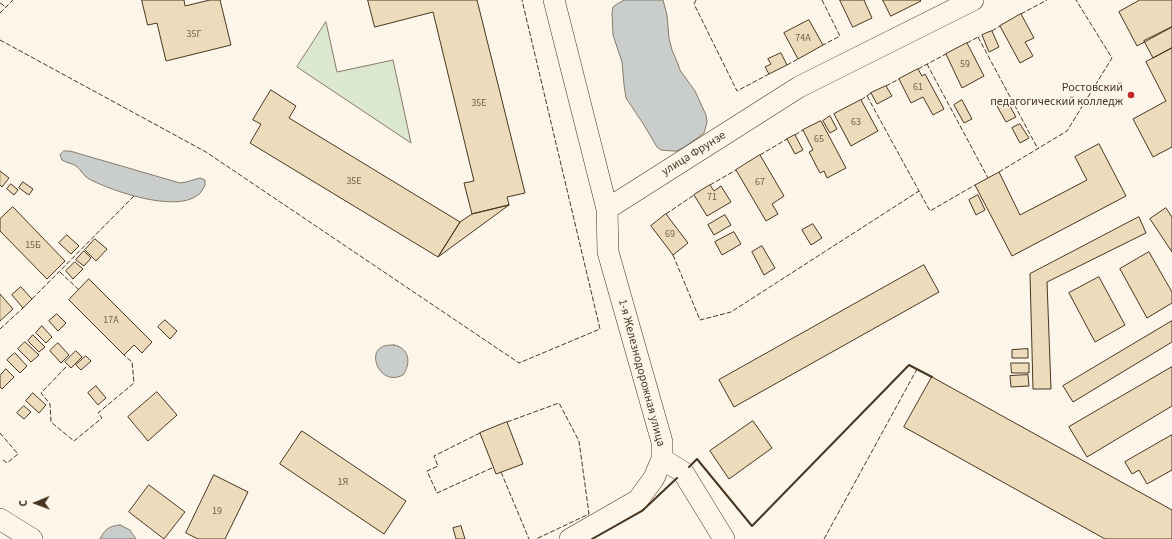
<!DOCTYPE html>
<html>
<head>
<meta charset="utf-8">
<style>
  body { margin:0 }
  #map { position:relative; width:1172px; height:539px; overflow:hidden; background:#fbf6e9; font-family:"Source Sans 3",sans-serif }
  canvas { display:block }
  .north { position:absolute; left:16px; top:483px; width:40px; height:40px; -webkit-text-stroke:3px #fbf6e9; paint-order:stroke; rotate:269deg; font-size:11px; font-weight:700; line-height:16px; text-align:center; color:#4a3520 }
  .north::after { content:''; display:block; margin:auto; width:14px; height:18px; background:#4a3520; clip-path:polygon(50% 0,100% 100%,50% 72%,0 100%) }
</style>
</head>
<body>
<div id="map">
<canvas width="1172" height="539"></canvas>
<div class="north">С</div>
</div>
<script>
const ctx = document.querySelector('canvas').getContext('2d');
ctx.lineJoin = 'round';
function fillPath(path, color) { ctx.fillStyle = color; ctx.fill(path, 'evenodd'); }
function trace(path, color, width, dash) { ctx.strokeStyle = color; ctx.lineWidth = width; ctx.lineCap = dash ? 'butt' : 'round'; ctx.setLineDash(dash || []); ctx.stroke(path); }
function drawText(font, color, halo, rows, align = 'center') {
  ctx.font = font + ' "Source Sans 3",sans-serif'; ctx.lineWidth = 3; ctx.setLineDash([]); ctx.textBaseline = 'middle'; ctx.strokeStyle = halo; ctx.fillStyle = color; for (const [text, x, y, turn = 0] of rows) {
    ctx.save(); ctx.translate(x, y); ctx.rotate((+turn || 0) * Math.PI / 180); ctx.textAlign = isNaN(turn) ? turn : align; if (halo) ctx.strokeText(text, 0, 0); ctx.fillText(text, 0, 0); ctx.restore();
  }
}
const green = new Path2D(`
  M326,22l11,50 56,-12 18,83 -114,-76z`);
const water = new Path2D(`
  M625,0h38l4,15 2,23 3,12 6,14 2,6 15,21 11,24 1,7 -3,11 -18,13 -9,5h-5l-11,-1 -4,-3 -13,-22 -18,-27 -2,-13 -2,-23 -9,-27 -1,-22 1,-6 4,-3z
  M64,151h6l110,32 6,-1 14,-4 5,2v5c-2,4 -4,8 -7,10 -23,18 -86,-4 -109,-16 -6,-3 -8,-10 -13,-13 -4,-3 -10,-3 -14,-6l-2,-5z
  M394,345c16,3 17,19 9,30 -21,11 -34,-17 -24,-26 4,-4 10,-4 15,-4z
  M120,525l10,5 6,9h-36c5,-10 9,-13 20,-14z`);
const building = new Path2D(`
  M142,0h42l1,6 25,-6h10l11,45 -65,16 -9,-38 -9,2z
  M368,0h109l48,193 -18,4 2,8 -37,9 -8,-31 10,-2 -41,-169 -58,15z
  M840,0h24l8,18 -19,9z
  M883,0h37l1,1 -30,15z
  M1140,0h32v27l-35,19 -18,-34z
  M1021,14l13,24 -9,4 8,14 -13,7 -20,-37z
  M809,20l14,25 -25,14 -14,-26z
  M1172,27v21l-19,10 -9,-17z
  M992,31l7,16 -10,5 -7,-17z
  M967,43l17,33 -22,12 -16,-34z
  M1172,48v99l-19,10 -20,-38 33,-18 -20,-39z
  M781,53l6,12 -18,9 -4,-7 6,-3 -3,-5z
  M918,69l4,7 3,-2 19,35 -11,6 -10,-18 -12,6 -12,-24z
  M886,86l6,10 -15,8 -6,-11z
  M271,90l25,16 -7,12 171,104 -22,35 -188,-114 11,-19 -8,-4z
  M861,100l17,31 -27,15 -17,-32z
  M962,100l10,19 -8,4 -10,-18z
  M1007,101l9,16 -10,5 -9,-16z
  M830,116l7,13 -7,4 -7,-12z
  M821,121l25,47 -19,10 -3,-7 -4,2 -11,-21 4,-2 -10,-20z
  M1020,124l9,14 -9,5 -8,-15z
  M795,135l8,15 -8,4 -8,-15z
  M1099,144l27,52 -114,60 -37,-71 24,-13 21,43 67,-35 -12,-23z
  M760,155l24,41 -12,8 6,10 -12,7 -30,-51z
  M0,171l9,7 -7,9 -2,-2z
  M23,182l10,7 -4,6 -10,-7z
  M11,184l7,6 -4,5 -7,-6z
  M710,185l4,6 7,-5 10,16 -24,14 -13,-21z
  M978,195l7,15 -9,5 -7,-15z
  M509,205l-71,52 22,-35 12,-8z
  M13,207l52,54 -18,18 -47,-48v-12z
  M1166,208l6,9v35l-22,-33z
  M666,214l22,29 -15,12 -22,-29z
  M725,215l6,10 -17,10 -6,-10z
  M1139,217l7,16 -99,49 4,107h-18l-3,-115z
  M813,224l9,14 -11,7 -9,-15z
  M734,232l7,12 -19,11 -7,-13z
  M67,235l12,11 -8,8 -12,-11z
  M95,239l12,10 -11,12 -11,-11z
  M762,246l13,22 -11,7 -12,-23z
  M84,251l7,7 -7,8 -8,-6z
  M1149,252l23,40v11l-25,15 -27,-49z
  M75,262l8,7 -10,10 -7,-8z
  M924,265l15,27 -205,115 -15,-27z
  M1099,277l26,48 -30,17 -26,-49z
  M89,279l63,63 -10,11 -8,-8 -10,10 -55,-55z
  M21,287l11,12 -9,9 -11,-13z
  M0,294l13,15 -13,12z
  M57,314l9,9 -8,8 -9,-10z
  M165,320l12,11 -7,8 -12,-12z
  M1172,321v21l-99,60 -10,-16z
  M42,326l10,11 -6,6 -10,-10z
  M33,335l12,12 -6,5 -11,-11z
  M25,342l14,13 -8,7 -13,-13z
  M58,343l11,12 -8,8 -11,-12z
  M1028,349v9h-16v-8z
  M76,351l6,6 -11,11 -6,-6z
  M15,353l12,13 -7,7 -13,-13z
  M86,356l5,5 -10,9 -5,-5z
  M1011,363h18v10h-17z
  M1172,367v39l-85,51 -18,-30z
  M6,369l8,8 -12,12 -2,-2v-11z
  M1028,375l1,11 -18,1 -1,-11z
  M932,377l240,133v29h-67l-201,-112z
  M96,386l10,12 -8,7 -10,-12z
  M157,392l20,23 -29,26 -20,-24z
  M33,393l13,12 -7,8 -13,-12z
  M24,406l7,6 -7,7 -7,-6z
  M753,421l19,27 -43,31 -19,-28z
  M507,422l16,42 -27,10 -16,-41z
  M302,431l104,70 -22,33 -104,-70z
  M1172,435v35l-25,14 -8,-14 -7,4 -7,-12z
  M214,475l34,17 -23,47h-27l-12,-6z
  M149,485l36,27 -21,27 -35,-27z
  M461,526l4,13h-9l-3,-11z`);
const minor = new Path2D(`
  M554,0l53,209 1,43 54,190v17l-8,19 -16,22 -68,39
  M607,209l192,-122 174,-87
  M662,459l21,13 41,67
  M0,519l32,20`);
const fence = new Path2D(`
  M696,0l-2,4 43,87 32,-17
  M822,0l18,36 -17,9
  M0,3l6,4
  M0,13l13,-13
  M1021,14l26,-14
  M992,31l8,-5
  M978,37l60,112
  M0,40l206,112 313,211 81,-34 -78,-329
  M967,43l13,-7
  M927,64l61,114
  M787,65l11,-6
  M918,69l28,-15
  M886,86l13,-7
  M867,96l52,95
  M861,100l10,-7
  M795,135l8,-5
  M760,155l27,-16
  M999,172l68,-41 45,-73 -36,-58
  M710,185l26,-15
  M666,214l28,-19
  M673,255l27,65 31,-8 188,-121 11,20 45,-26
  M60,272l19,18
  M32,299l102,-103
  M0,329l23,-21
  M66,367l-25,26 9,11 1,18 23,19 28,-23 -4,-5 36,-30 -2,-21 -8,-7
  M507,422l52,-19 20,38 10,73 -53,25
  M0,433l18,21 -11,9 -5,-4
  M480,433l-46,23 4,10 -11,5 10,22 57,-26
  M501,472l28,67
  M824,539l93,-170`);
const wall = new Path2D(`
  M689,467l8,-8 55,67 157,-161 23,12
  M592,539l50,-28 35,-33`);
const markers = [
  [1131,95,4,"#c62828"]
];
const numberNames = [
  ["35Г",194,35],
  ["74А",803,39],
  ["59",965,65],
  ["61",918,88],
  ["35Е",479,104],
  ["63",856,123],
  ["65",819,140],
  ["35Е",354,182],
  ["67",760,183],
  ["71",712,198],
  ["69",670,235],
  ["15Б",33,246],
  ["17А",111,321],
  ["1Я",343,483],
  ["19",217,512]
];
const poiNames = [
  ["Ростовский",1123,88],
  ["педагогический колледж",1123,102]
];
const streetNames = [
  ["улица Фрунзе",694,154,-32],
  ["1-я Железнодорожная улица",641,373,75]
];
fillPath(green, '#dce7d0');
trace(green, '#887966', 1);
fillPath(water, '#c9cecd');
trace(water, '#887966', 1);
fillPath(building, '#ecdcbc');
trace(building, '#4a3520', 1);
trace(minor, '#4a3520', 22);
trace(minor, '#fbf6e9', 21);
trace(fence, '#4a3520', 1, [5, 2]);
trace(wall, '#4a3520', 2);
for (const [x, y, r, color] of markers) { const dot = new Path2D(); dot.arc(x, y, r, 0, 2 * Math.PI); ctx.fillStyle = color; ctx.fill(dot); trace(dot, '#fbf6e9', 1.5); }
drawText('10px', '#725f47', null, numberNames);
drawText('12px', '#4a3520', '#fbf6e9', poiNames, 'right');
drawText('12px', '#4a3520', '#fbf6e9', streetNames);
</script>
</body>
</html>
